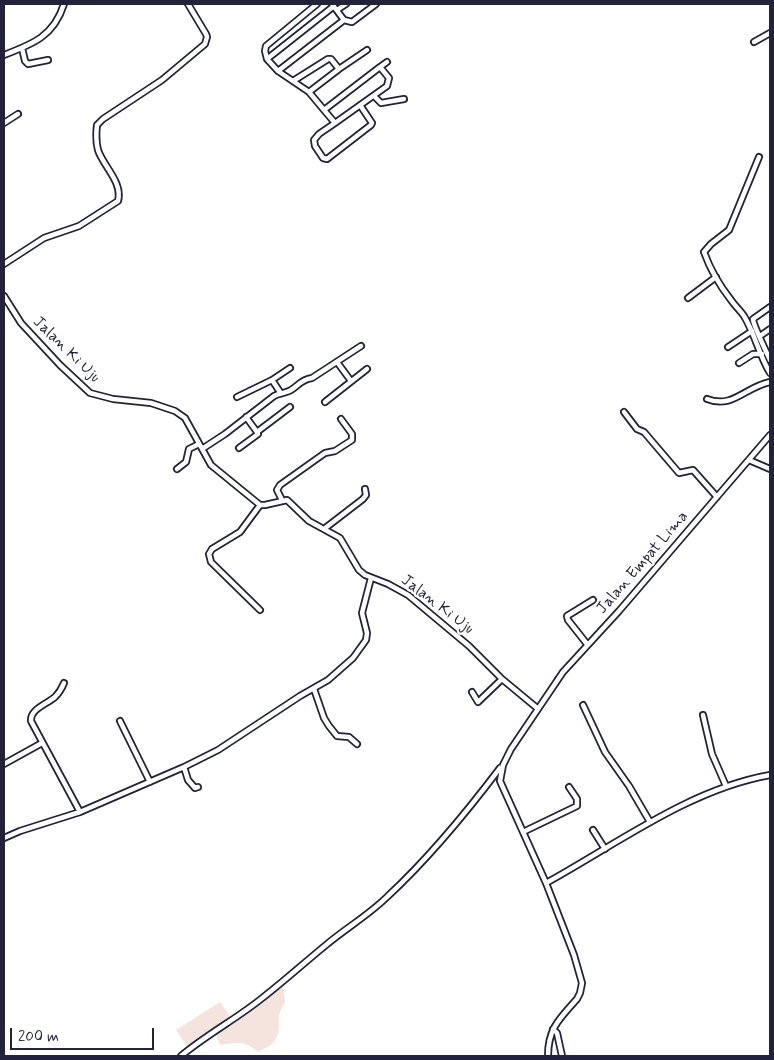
<!DOCTYPE html>
<html>
<head>
<meta charset="utf-8">
<style>
  body { margin:0 }
  #map { position:relative; width:774px; height:1060px; overflow:hidden; background:#fff; font-family:Mynerve,sans-serif }
  canvas { display:block }
  .frame { position:absolute; inset:0; border:5px solid #22223b; pointer-events:none }
  .scale { position:absolute; left:10px; top:1028px; width:144px; height:22px; box-sizing:border-box; border:2px solid #22223b; border-top:0; padding-left:6px; font-size:15px; line-height:18px; white-space:nowrap; color:#22223b; -webkit-text-stroke:4px #fff; paint-order:stroke }
</style>
</head>
<body>
<div id="map">
<canvas width="774" height="1060"></canvas>
<div class="frame"></div>
<div class="scale">200 m</div>
</div>
<script>
const ctx = document.querySelector('canvas').getContext('2d');
ctx.lineJoin = 'round';
function fillPath(path, color) { ctx.fillStyle = color; ctx.fill(path, 'evenodd'); }
function trace(path, color, width, dash) { ctx.strokeStyle = color; ctx.lineWidth = width; ctx.lineCap = dash ? 'butt' : 'round'; ctx.setLineDash(dash || []); ctx.stroke(path); }
function drawText(font, color, halo, rows, align = 'center') {
  ctx.font = font + ' Mynerve,sans-serif'; ctx.lineWidth = 4.5; ctx.setLineDash([]); ctx.textBaseline = 'middle'; ctx.strokeStyle = halo; ctx.fillStyle = color; for (const [text, x, y, turn = 0] of rows) {
    ctx.save(); ctx.translate(x, y); ctx.rotate((+turn || 0) * Math.PI / 180); ctx.textAlign = isNaN(turn) ? turn : align; if (halo) ctx.strokeText(text, 0, 0); ctx.fillText(text, 0, 0); ctx.restore();
  }
}
const built = new Path2D(`
  M281,985l3,5 1,12 -6,12v16l-2,7 -6,8 -13,7 -8,-6 -8,-3h-9l-12,2 -2,-2 -3,-9z
  M220,1002l12,17 -43,28 -3,-2 -10,-15z`);
const minor = new Path2D(`
  M337,10l9,-6
  M344,20l8,2 24,-18
  M754,42l16,-9
  M22,48l3,13 3,3 20,-4
  M4,55c29,-11 50,-19 60,-51
  M267,59l-2,-8 1,-5 51,-42
  M380,67l7,-5
  M339,69l28,-19
  M278,71l-11,-12 67,-53
  M293,81l35,-22h3l8,10 -30,23 -31,-21 66,-51 -12,-16
  M309,92l15,18 56,-43 9,11 -2,8 -52,37 -11,-13
  M374,96l7,7 23,-4
  M4,123l14,-9
  M335,123l-16,11 -5,6 1,6 8,12 4,1 44,-34 1,-2 -12,-18
  M759,157l-30,73 -18,14 -7,8c6,17 16,34 27,48 4,6 9,10 13,16 11,18 15,39 26,57
  M4,264l40,-26 35,-12 39,-25c5,-19 -15,-35 -20,-51 -2,-8 -2,-17 -1,-25l6,-6 59,-39 43,-36 2,-7 -1,-3 -18,-30
  M4,296l17,27 39,42 30,28 23,6 38,4 24,8 10,7 26,47 49,40h5l22,-5 22,21 31,17 19,32 6,5 23,9 20,11 61,51 33,33 35,29
  M688,298l28,-21
  M770,307l-17,12c0,6 14,34 17,41
  M760,336l10,-7
  M728,347l24,-16
  M337,362l14,19
  M739,363l14,-9h9
  M280,392l-8,-12 18,-12
  M237,397l35,-17
  M707,399c26,10 38,-12 63,-17
  M325,402l42,-33
  M624,412l13,17 7,3 35,41 14,-3 24,27
  M246,417l11,15 33,-25
  M239,448l19,-14 -1,-2
  M202,449l23,-15 49,-38c5,-3 8,-2 12,-4 10,-2 12,-12 26,-14l49,-32
  M749,460l21,9
  M177,469l9,-7 3,-13 10,-5
  M282,500l-5,-10 3,-5 45,-32 10,-2 17,-11v-6l-11,-15
  M260,505l-20,27 -28,17 -3,5 2,8 49,48
  M324,529l39,-30 3,-4 -1,-6
  M587,644l-19,-24 -1,-4 26,-16
  M64,683c-2,5 -5,10 -9,14 -8,7 -25,12 -24,24l49,91
  M314,689l10,29 5,8 8,10 12,1 8,7
  M472,692l6,10 24,-23
  M583,705l22,47 24,34 21,36
  M703,715l9,39 14,32
  M120,721l30,61
  M4,764l38,-21
  M184,767l4,13 7,8 3,-1
  M593,830l12,19
  M523,832l54,-26v-7l-8,-12
  M4,838l16,-7 60,-19 104,-45 34,-17 82,-54 28,-16 25,-22 13,-18 1,-7 -5,-20 9,-35
  M546,883c71,-39 144,-94 224,-108
  M553,1029l4,4 5,23
  M181,1056c25,-21 55,-37 80,-57 22,-17 43,-36 65,-54 20,-17 43,-30 62,-49 42,-39 78,-83 112,-128
  M548,1056c0,-27 11,-37 29,-57l3,-6 2,-10 -8,-28 -28,-72 -46,-102 3,-16 8,-16 52,-77 56,-61 151,-176`);
const streetNames = [
  ["Jalan Ki Uju",66,350,44],
  ["Jalan Empat Lima",643,563,-49],
  ["Jalan Ki Uju",437,605,37]
];
fillPath(built, '#f4e4dd');
trace(minor, '#22223b', 8);
trace(minor, '#fff', 4.5);
drawText('16px', '#22223b', '#fff', streetNames);
</script>
</body>
</html>
